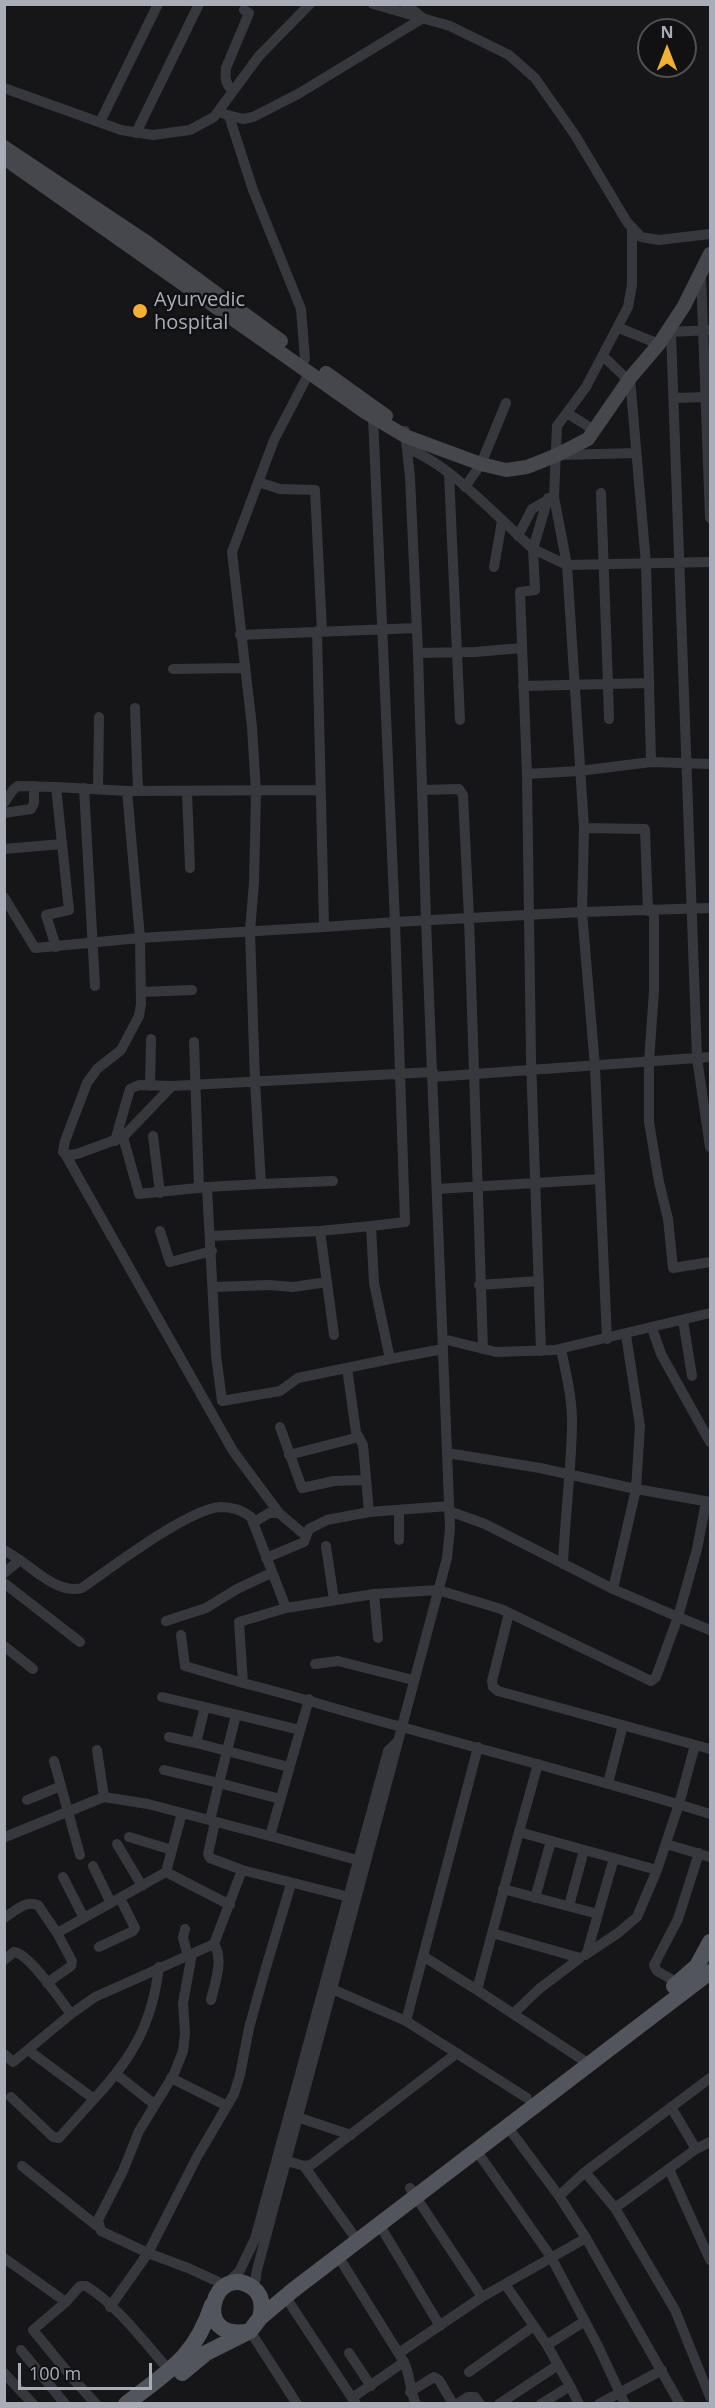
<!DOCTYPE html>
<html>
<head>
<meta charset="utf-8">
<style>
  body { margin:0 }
  #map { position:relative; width:715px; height:2408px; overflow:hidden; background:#161618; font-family:"Open Sans",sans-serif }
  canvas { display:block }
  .frame { position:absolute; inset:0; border:6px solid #a8adb8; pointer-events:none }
  .north { position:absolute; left:637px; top:18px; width:60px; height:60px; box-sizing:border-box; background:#111113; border:2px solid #4d4f55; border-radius:50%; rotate:0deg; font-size:16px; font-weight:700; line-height:24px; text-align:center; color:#a8adb8 }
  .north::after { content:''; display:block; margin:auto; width:21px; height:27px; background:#f2b134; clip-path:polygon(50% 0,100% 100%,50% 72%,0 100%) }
  .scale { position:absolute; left:18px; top:2363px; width:134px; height:27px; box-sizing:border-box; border:3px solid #a8adb8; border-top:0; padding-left:8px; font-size:18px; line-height:21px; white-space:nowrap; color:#a8adb8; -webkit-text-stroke:4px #111113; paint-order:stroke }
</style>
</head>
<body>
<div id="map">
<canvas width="715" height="2408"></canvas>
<div class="frame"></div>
<div class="north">N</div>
<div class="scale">100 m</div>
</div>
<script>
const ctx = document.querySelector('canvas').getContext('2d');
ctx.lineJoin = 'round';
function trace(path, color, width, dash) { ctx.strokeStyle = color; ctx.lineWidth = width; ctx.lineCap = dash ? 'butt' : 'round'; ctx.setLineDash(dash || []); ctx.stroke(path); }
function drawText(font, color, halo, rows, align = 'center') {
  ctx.font = font + ' "Open Sans",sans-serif'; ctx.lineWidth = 5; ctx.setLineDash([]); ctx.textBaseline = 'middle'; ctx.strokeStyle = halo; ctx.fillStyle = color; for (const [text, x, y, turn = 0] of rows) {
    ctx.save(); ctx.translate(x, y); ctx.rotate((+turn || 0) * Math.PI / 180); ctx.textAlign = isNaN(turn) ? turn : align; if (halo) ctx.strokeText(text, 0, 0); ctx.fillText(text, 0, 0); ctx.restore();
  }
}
const minor = new Path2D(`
  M373,4l77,22 59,29 26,23 40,57 52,87 14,15 18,3 51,-6
  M4,88l117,42 32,5 37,-5 24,-13 45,-61 51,-52
  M232,90c-7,-7 -7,-12 -6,-22l23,-55 -5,-3
  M224,114l19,5 10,-2 45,-23 125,-76 -18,-14
  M229,116l24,74 48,119 4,50
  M100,122l58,-118
  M136,133l63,-129
  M701,274l9,244
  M619,328l40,16
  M668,328l3,4 26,726 13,89
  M671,332l39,-2
  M603,356l26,25
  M630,378l16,186 5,198
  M674,398l32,-1
  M567,413l27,17
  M373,417l22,505 187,-10 128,-4
  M407,448c45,18 89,68 126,101l15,-51
  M560,455l76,-2
  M449,473l11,247
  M258,482l22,7 35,1 7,141
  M465,487l16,-23 25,-61
  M518,536l14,-27 19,-11
  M494,567l8,-46
  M317,631l7,296 71,-5 10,300 -34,4 3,57 16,76 53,-10
  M240,635l177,-7
  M418,653l57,-1 47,-4
  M173,669l71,-1
  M523,686l85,-2 -7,-191
  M135,708l3,83
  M609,719l-1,-35 41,-1
  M527,774l52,-3 72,-9 59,2
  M84,788l11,198
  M98,789l1,-72
  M423,790l36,-1 4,6 6,123 14,431
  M127,791l193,-1
  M187,791l3,77
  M4,803l9,-13 5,-4 38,1
  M4,813l27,-4 3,-6v-17
  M584,828l61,1 3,82
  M4,849l58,-5
  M4,897l31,51 105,-10 1,66 -2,12 -18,34 -24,19 -10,14 -22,58 -2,11 6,3 8,-1 46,-17
  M654,910v81l-5,70v61l10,60 9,37 5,49 37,-6
  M56,947l-10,-32 23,-5 -13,-123 71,4 13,147 184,-11
  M141,992l51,-2
  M194,1042l5,146
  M433,1077l277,-20
  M150,1086l1,-47
  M153,1136l7,57
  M115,1141l15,-52 9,-4 33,1
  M64,1152l169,299 46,62
  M261,1184l72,-3
  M207,1187l54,-3 -6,-103 -5,-150 4,-48 2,-91 -4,-65 -20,-175 42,-112 35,-67
  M437,1189l163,-10
  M160,1231l10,31 42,-11
  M320,1231l14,104
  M211,1236l109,-5 51,-5
  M479,1285l60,-4
  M214,1287l55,-2 24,2 34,-5
  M683,1320l9,56
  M652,1328l9,26 49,88
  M443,1339l53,13 59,-2 155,-37
  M607,1339l-12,-272 -13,-155 2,-84 -17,-263 -13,-68 3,-71 29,-39 42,-80 4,-22v-56
  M561,1349c5,25 12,51 11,77 -1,46 -7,91 -9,138
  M541,1351l-10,-292 -4,-285 -7,-182 15,-2 -2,-41 34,16 143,-3
  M390,1359l-92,19 -18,13 -58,10 -6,-46 -9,-168 -68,7 -16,-57 49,-51 261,-14
  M347,1368l9,64 7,13 6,67 80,-6
  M280,1427l22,61 32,-7 32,-1
  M447,1453l93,15 96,21 4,-63 -14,-91
  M289,1455l70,-18
  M399,1510v30
  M449,1511l36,13 128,65 23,-100 74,13
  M253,1523l16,-10h10l27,23
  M326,1546l8,54
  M4,1550l16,10
  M266,1558l38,-16 5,-13 18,-9 42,-8
  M4,1573l16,-13c17,12 40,34 62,28 29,-20 107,-80 139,-81 12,0 21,3 30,10l35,91 88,-14 64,-4 63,19 150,72 5,-4 22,-60 32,13
  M4,1583l76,59
  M613,1589l65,28 19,-68 9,-47
  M374,1594l4,44
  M509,1613l-17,68 1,6 5,4 212,58
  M166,1621l40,-13 31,-19 34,-16
  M181,1635l4,31 58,17 -4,-61 47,-14
  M4,1646l29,23
  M315,1664l23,-3 75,19
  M243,1683c53,13 105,30 159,44 103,29 206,55 308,87
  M162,1697l43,10
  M309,1699l-39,137 94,26
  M236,1715l-17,68 61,16
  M169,1737l27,6
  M97,1750l7,47
  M54,1761l26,94
  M538,1764l-19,68 138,38 22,-66 16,-59
  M289,1767l-93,-24 9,-36 95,23
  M164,1770l55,13 -9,37
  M608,1783l15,-58
  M27,1800l34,-14
  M182,1813l-16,59 64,33
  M215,1822l-7,32 2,4 32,12
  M5,1837l99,-40 44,7 122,32
  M129,1837l43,13
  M117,1844l25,42
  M666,1844l44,13
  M93,1866l18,37
  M63,1877l21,41
  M503,1889l95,25 -11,39
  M535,1898l16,-57
  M569,1906l15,-56
  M598,1914l16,-56
  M4,1918c11,-7 22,-18 34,-13l19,28 109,-61
  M185,1929l-2,9 5,18
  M492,1933l88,25 -41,31 -25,24
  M99,1947l34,-16 2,-3 -15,-30
  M192,1954l-9,49 2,30 -2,18 -9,23 -35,57 -16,40 -25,49 3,11 47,22 49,-96 37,-63 6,-19 9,-47 15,-54 27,-90
  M585,1955l33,-22 19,-16 20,-47
  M423,1956l55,-209
  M4,1960l10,-8c15,1 47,49 57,62
  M47,1983l24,-17 1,-5 -15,-28
  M678,1983l-21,-12 -3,-6 24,-46 21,-66
  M332,1989l74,32 17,-65 54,34 42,-158
  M477,1990l112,74
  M211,2000c4,-18 13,-40 3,-56
  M406,2021l121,77
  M28,2050l66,49c39,-42 58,-75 65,-132
  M4,2054l9,8 58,-48 24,-17 119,-53 28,-74 107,27
  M116,2074l38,30
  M171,2078l56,28
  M11,2097l42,40 6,1 35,-39
  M671,2107l25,42 14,-7
  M297,2117l54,18
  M507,2126l52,70 26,-24 125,-94
  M476,2150l75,107 47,89 27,58
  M281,2159l23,7 7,-1 146,-112
  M22,2166l75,60
  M304,2166l48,67
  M669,2169l41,91
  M585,2172l30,36 60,102 35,87
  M410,2188l72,109
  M615,2208l81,-59
  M379,2224l61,102
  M586,2238l94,166
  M338,2256l66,106c7,14 5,28 12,42
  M4,2258l62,44 14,-16h6c30,18 59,57 83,84
  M226,2284l13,-12 16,-33 133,-488 9,-9
  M505,2284l42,61 23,41 -29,18
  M254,2289l3,-19 190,-712 3,-30 -24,-608 -8,-267 -8,-176 -5,-46
  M285,2296l71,108
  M66,2302l-33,28 41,50 22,24
  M110,2307l38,-54 40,15 37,17
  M250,2331l47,73
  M547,2345l38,-24
  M21,2350l44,54
  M349,2353l22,33
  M399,2353l83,-56 104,-59 -27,-42
  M469,2372l65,-46
  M4,2373l29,31
  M570,2386l9,18
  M410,2392l24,-15 5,3 14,24
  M352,2398l52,-36
  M457,2404l11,-7h7l5,7
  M499,2404l59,-39
  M599,2404l63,-34`);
const secondary = new Path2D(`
  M4,147l141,94 136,100
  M4,158l361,254 40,24 76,28 25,6 21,-3 30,-12 31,-16 42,-61 29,-34 25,-38 26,-52
  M326,373l60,43`);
const primary = new Path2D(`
  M674,1986l23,-20 13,-24
  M260,2318c3,-11 3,-22 -7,-30 -39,-29 -64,56 -3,43l10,-13 32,-27 418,-319
  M182,2373l24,-20 40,-20
  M126,2404c42,-33 68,-45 86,-99`);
const markers = [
  [140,311,8,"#f2b134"]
];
const poiNames = [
  ["Ayurvedic",154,300],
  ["hospital",154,323]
];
trace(minor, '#37383d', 10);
trace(secondary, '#45474d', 14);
trace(primary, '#53555c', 16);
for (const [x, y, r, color] of markers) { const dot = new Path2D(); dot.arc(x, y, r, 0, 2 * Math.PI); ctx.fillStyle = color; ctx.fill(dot); trace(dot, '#111113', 2); }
drawText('20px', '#a8adb8', '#111113', poiNames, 'left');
</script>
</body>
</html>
